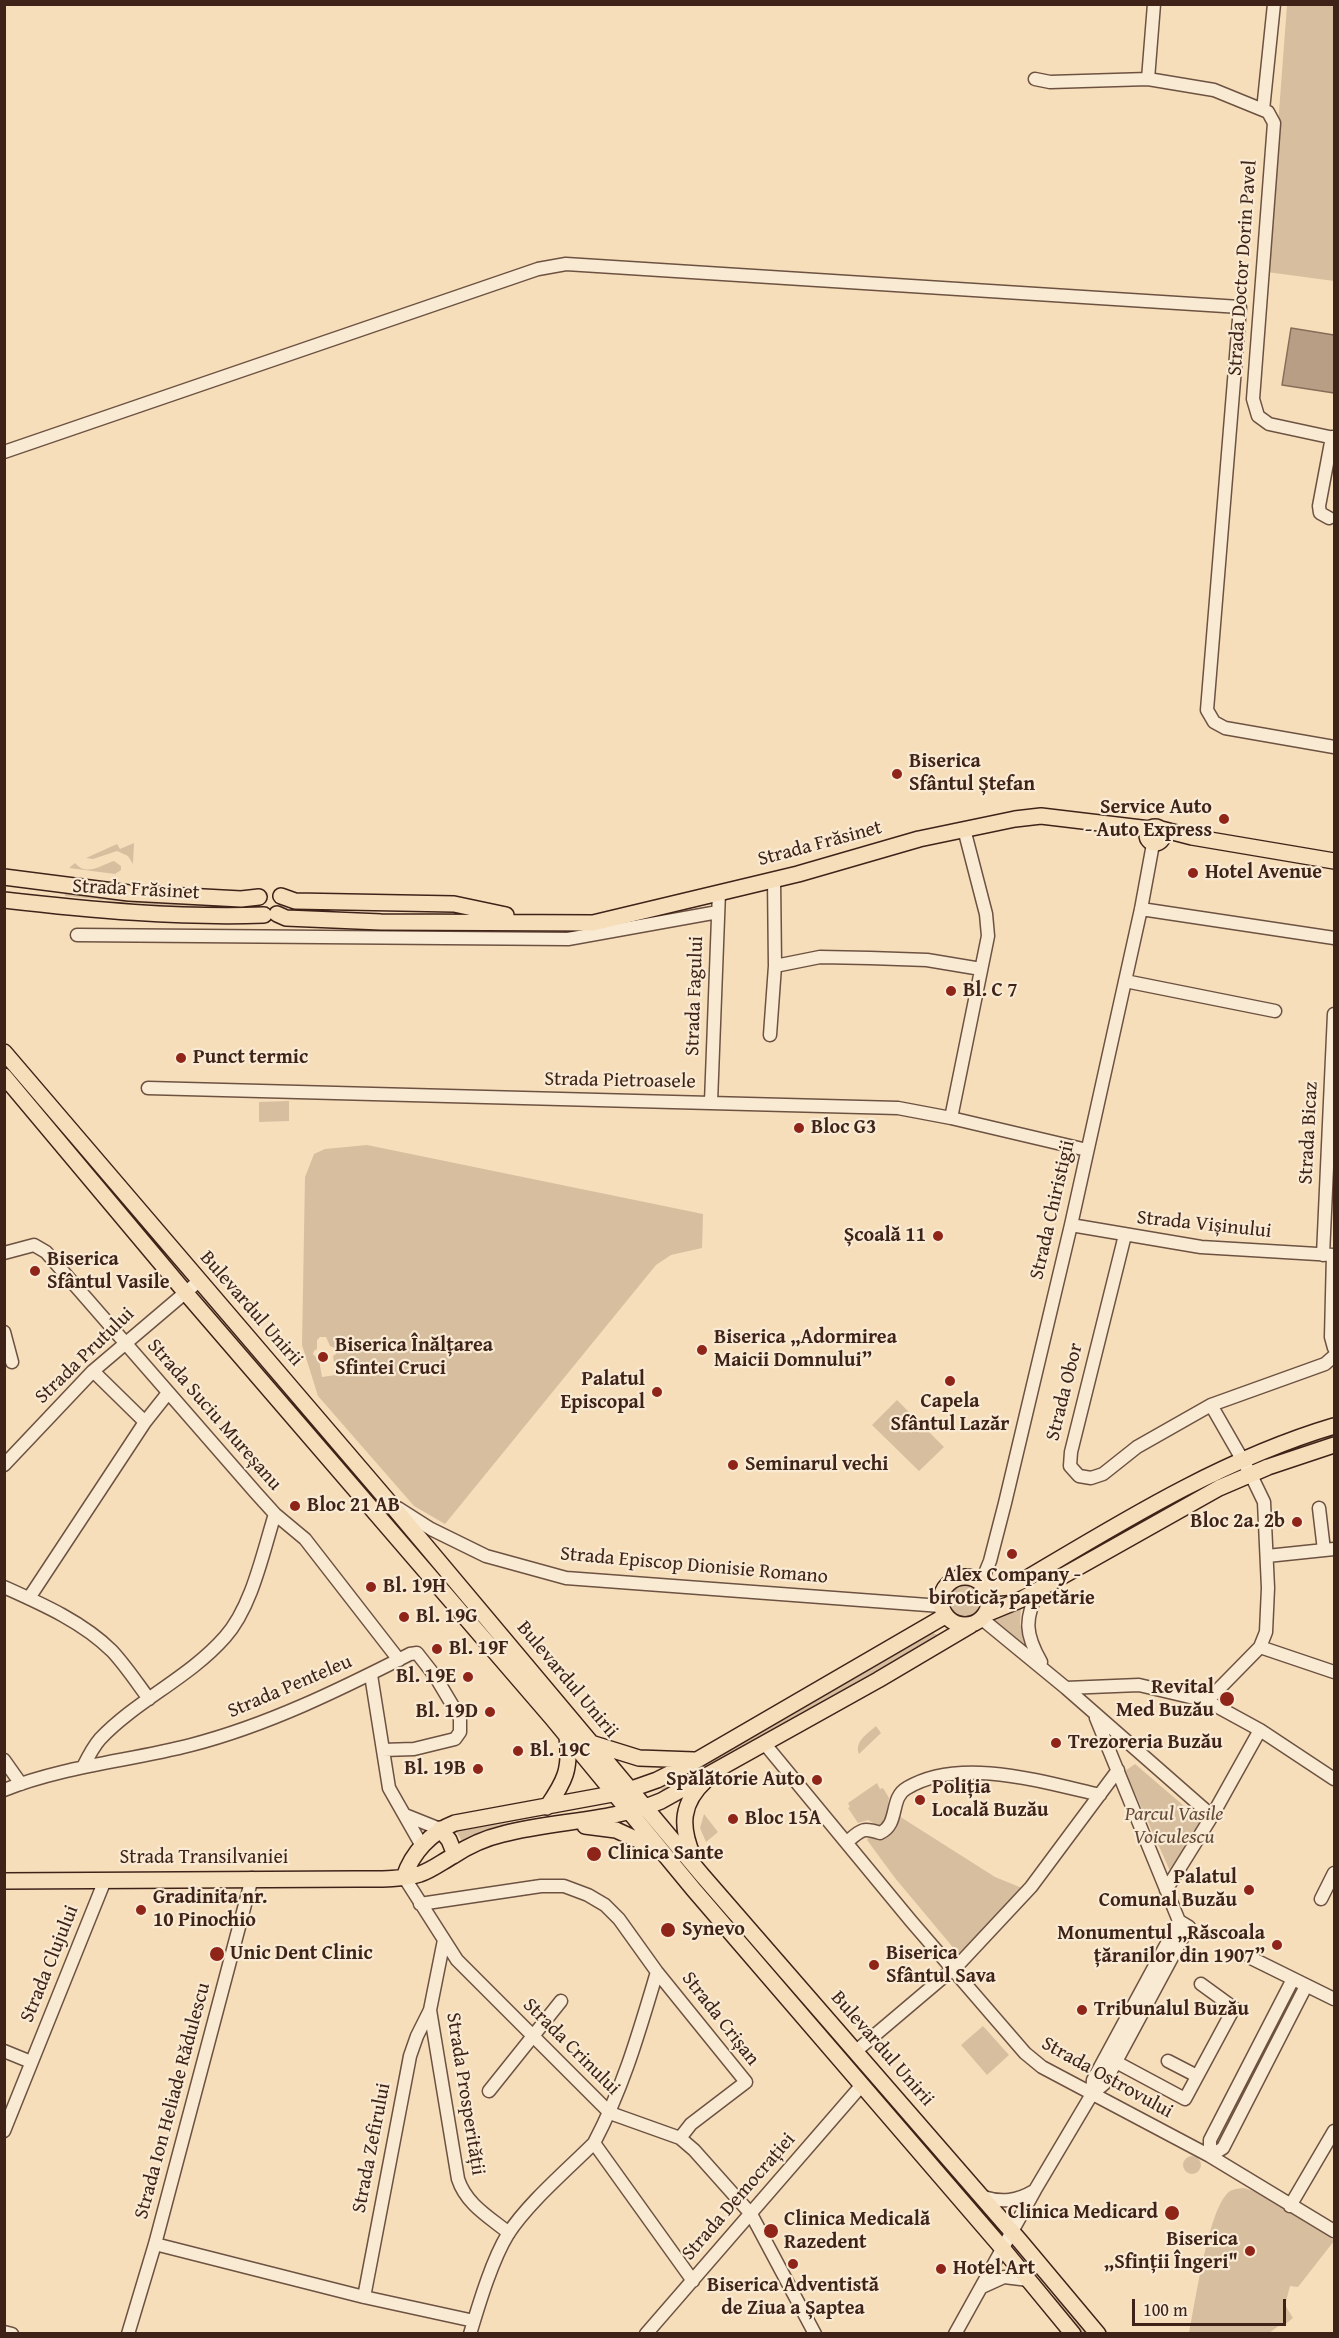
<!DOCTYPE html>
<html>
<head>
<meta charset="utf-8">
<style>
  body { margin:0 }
  #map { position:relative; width:1339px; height:2338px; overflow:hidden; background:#f6debb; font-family:"Gentium Book Plus",serif }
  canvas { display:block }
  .frame { position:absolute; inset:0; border:6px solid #3f2319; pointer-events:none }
  .scale { position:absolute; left:1132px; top:2299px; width:154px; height:27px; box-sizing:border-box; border:3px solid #3f2319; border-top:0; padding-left:8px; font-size:18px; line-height:21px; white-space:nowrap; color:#3f2319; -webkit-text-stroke:4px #f9ead3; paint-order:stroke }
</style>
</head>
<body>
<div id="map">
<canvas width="1339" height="2338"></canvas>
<div class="frame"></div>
<div class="scale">100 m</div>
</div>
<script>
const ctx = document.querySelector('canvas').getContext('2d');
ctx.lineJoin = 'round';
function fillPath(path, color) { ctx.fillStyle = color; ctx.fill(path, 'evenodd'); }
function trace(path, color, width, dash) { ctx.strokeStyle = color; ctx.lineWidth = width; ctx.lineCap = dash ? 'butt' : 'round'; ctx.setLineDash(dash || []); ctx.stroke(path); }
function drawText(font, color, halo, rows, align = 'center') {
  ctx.font = font + ' "Gentium Book Plus",serif'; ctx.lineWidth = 4.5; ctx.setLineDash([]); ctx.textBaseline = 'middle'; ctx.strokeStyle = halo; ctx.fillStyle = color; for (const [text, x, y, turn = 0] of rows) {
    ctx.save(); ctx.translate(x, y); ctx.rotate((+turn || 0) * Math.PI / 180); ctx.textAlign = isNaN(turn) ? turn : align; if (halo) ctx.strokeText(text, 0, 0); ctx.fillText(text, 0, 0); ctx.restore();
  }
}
const green = new Path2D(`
  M1287,5h47v276l-67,-9z
  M134,843l-1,21 -5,-8 -11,-5 -24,8 -7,-1 31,-14 3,5z
  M114,861l7,5v4l-6,4 -46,-6 6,-5c12,14 26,2 39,-2z
  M64,891l187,12 2,5 -2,2 -95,-5 -91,-9z
  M289,1101v20l-30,1v-20z
  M367,1145l336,69 -1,34 -31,7 -15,10 -211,259 -31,-18 -96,-110 -16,-51 3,-168 9,-23 11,-5zM320,1337h6l4,9 5,2 1,6 -3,2 3,19 -14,2 -3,-17 -6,-6 1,-3 3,-2v-9z
  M897,1400l47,47 -25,24 -47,-46z
  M1228,1468l5,11 -210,115 -4,-9z
  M945 1601a20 20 0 1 1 40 0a20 20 0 1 1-40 0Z
  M1021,1608l-1,17 8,21 -1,2 -34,-28 1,-3z
  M933,1633l9,4 -279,155 -2,-3z
  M876,1726l5,7 -22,21c-5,-12 8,-20 17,-28z
  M1135,1764l69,59 -33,50 -46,-102z
  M877,1783l3,6 3,-1 6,10 -3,19 -7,9 -11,-6 -10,3 -10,-15 2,-1 -2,-4z
  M599,1809l5,5 -141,29 -7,-12z
  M704,1814l14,18 -12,10 -6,-14z
  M899,1816l96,61 27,11 -61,69 -66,-79 -28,-38 2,-3c18,3 24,-5 30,-21z
  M1287,2003l5,3 -70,130h-4z
  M983,2026l26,29 -22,20 -26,-30z
  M1183 2165a9 9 0 1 1 18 0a9 9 0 1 1-18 0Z
  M1243,2188c19,3 80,38 91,53l-36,46 -8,-1 -5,19 8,13 -10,8 -2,-2 -12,9 -80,1c6,-31 19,-119 37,-139 4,-6 10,-6 17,-7z
  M1016,2250l34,43 14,12 24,28h-7z`);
const water = new Path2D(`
  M1291,328l43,7v58l-52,-8z`);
const minor = new Path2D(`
  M1035,79l15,3 98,-3 66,11 54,22 6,11 -21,276 5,17 11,8 65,14
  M1148,79l6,-75
  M1263,110l11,-106
  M4,452l534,-183 28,-5 674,43 -33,403 7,12 11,6 109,19
  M1329,518l-9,-5 -1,-7 13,-69
  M1141,909l193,29
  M77,935l491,4 150,-27
  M775,966l45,-9 50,1 57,2 54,9
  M1125,981l150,30
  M770,1035l5,-69 -1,-87
  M148,1088l750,20 53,10 136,32
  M711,1102l8,-210
  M951,1118l37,-182 -2,-22 -22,-85
  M1071,1225l130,22 133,8
  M1125,1235l-54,217 -1,14 9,10 12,2 12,-4 34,-27 74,-42 114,-41 9,-8
  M4,1253l30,-8 12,7 210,241 19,21 30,25 94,121
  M1323,1255l11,-241
  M1333,1255l-2,82 3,11
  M4,1332l8,30
  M93,1371l52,51
  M4,1465l89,-94 106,-90
  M398,1508l33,21 55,27 80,22 375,28
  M1319,1508l5,42
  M1267,1556l67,-7
  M981,1583l9,-22 15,-58 66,-278 70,-316 12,-65
  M4,1587c38,17 79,35 108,64 14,15 25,32 37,48
  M1039,1589c-15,30 -14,45 2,73
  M29,1598l116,-176 23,-29
  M982,1619l84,69 146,128
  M1260,1647l74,25
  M371,1675l18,113 33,58
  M1066,1688l73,-3 68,16 53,29 74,49
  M1207,1701l53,-54 6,-15 2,-44 -4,-86 -14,-29 -39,-68
  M1096,1718l83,203
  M764,1743l147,178 114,132 17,14 168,89 124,75
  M4,1760l17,24
  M83,1767c5,-10 10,-20 17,-28 37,-39 89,-61 125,-102 27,-30 38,-85 50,-123
  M4,1790c60,-24 125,-29 187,-45 77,-20 148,-55 219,-91l7,-1 18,23 25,42v14l-5,7 -41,10 -31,1
  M405,1815l35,14
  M847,1842c14,-12 15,-15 33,-9 20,-9 9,-35 27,-45 53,-32 136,-6 193,7
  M404,1877l53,83 153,153 70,25 14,12 57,64 64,120
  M1166,1890l46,-74 48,-86
  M1321,1899l13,-26
  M420,1904l121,-18h23l24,9 17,10 14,14 38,53 89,110 -55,42 -11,14
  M444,1940l-14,70 28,169c8,25 31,38 51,54
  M1251,1958l83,41
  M657,1972c-18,60 -33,114 -63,171l99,138
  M4,2051l27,11
  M856,2051l104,-88 71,-76 87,-117
  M1168,2061l29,15
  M1116,2062l69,37 49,-91 -33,-24
  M489,2091l72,-90
  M1092,2094l1,-14 86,-159
  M4,2131l101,-251
  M1210,2156l13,-8 83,-162
  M1210,2156v-16l83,-161
  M983,2197c19,6 34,4 51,-6
  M1290,2206l44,-75
  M155,2244l209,53 110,24
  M982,2287l22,-10 25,3
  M364,2297l46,-241 7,-20 13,-26
  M4,2332l8,2
  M128,2334l27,-90 97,-366
  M470,2334c9,-30 22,-74 38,-100 20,-31 59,-64 86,-91
  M646,2334l215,-248
  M955,2334l80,-144 57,-96 12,-10 79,-147 6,-10 -10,-6`);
const major = new Path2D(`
  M1147 835a8 8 0 1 1 16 0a8 8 0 1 1-16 0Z
  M1161,829l31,8 142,24
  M4,877l125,16 112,6 18,-2
  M281,896l14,5 159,3 52,11
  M4,900c87,10 174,18 260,15
  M277,914l9,4 95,4 212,1 205,-49 121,-35 96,-20 26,-3 109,13
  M4,1052l385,450 313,373 318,366 78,93
  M4,1076l181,216 367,426 142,172 309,359 70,85
  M941 1601a24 24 0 1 1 48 0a24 24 0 1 1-48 0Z
  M986,1589l23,-2 15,-7c99,-59 199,-121 310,-154
  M986,1614l34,-14 199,-112 49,-21 66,-22
  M594,1744l45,14 55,2
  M547,1807c18,-26 24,-38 20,-70
  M585,1826l31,4 37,17
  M440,1829l9,11 6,15
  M693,1856c-13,-30 -12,-53 13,-76
  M404,1877c8,-24 27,-45 51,-54l168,-31 34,-12 40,-20 248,-144
  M4,1881l352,-2c21,0 44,1 64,-5 12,-4 22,-12 33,-18 15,-10 33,-18 50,-22 53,-14 108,-12 158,-33l217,-121 93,-55`);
const markers = [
  [897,774,6,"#8f2418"],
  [1224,819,6,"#8f2418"],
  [1193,873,6,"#8f2418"],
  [951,991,6,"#8f2418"],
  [181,1058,6,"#8f2418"],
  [799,1128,6,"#8f2418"],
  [938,1236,6,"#8f2418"],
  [35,1271,6,"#8f2418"],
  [702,1350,6,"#8f2418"],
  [323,1357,6,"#8f2418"],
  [950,1381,6,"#8f2418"],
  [657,1392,6,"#8f2418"],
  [733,1465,6,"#8f2418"],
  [295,1506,6,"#8f2418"],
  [1297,1522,6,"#8f2418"],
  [1012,1554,6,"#8f2418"],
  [371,1587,6,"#8f2418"],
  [404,1617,6,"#8f2418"],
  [437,1649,6,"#8f2418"],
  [468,1677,6,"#8f2418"],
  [1227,1699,8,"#8f2418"],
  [490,1712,6,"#8f2418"],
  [1056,1743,6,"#8f2418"],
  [518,1751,6,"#8f2418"],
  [478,1769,6,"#8f2418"],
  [817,1780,6,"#8f2418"],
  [920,1800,6,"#8f2418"],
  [733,1819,6,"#8f2418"],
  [594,1854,8,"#8f2418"],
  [1249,1890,6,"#8f2418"],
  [141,1910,6,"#8f2418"],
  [668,1930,8,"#8f2418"],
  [1277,1945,6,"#8f2418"],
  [217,1954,8,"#8f2418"],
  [874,1965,6,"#8f2418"],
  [1082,2010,6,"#8f2418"],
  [1172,2213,8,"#8f2418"],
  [771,2231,8,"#8f2418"],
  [1250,2251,6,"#8f2418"],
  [793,2264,6,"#8f2418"],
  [941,2269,6,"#8f2418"]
];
const streetNames = [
  ["Strada Doctor Dorin Pavel",1243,268,-86],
  ["Strada Frăsinet",820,844,-15],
  ["Strada Frăsinet",136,890,3],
  ["Strada Fagului",695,996,-88],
  ["Strada Pietroasele",620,1081,1],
  ["Strada Bicaz",1309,1133,-87],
  ["Strada Chiristigii",1053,1210,-77],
  ["Strada Vișinului",1204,1225,6],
  ["Bulevardul Unirii",251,1309,49],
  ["Strada Prutului",85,1356,-44],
  ["Strada Obor",1065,1392,-76],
  ["Strada Suciu Mureșanu",214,1415,49],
  ["Strada Episcop Dionisie Romano",694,1566,5],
  ["Bulevardul Unirii",567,1680,50],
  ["Strada Penteleu",290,1687,-23],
  ["Strada Transilvaniei",204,1858],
  ["Strada Clujului",50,1964,-68],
  ["Strada Crișan",720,2019,52],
  ["Strada Crinului",571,2047,45],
  ["Bulevardul Unirii",882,2049,49],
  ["Strada Ostrovului",1107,2078,29],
  ["Strada Prosperității",465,2094,81],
  ["Strada Ion Heliade Rădulescu",173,2101,-75],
  ["Strada Zefirului",372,2148,-79],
  ["Strada Democrației",739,2197,-49]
];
const poiNames = [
  ["Biserica",909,762],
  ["Sfântul Ștefan",909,785],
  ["Service Auto",1212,808,"right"],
  ["- Auto Express",1212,831,"right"],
  ["Hotel Avenue",1205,873],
  ["Bl. C 7",963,991],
  ["Punct termic",193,1058],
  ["Bloc G3",811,1128],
  ["Școală 11",926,1236,"right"],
  ["Biserica",47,1260],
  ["Sfântul Vasile",47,1283],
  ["Biserica „Adormirea",714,1338],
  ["Maicii Domnului”",714,1361],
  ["Biserica Înălțarea",335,1346],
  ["Sfintei Cruci",335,1369],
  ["Palatul",645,1380,"right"],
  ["Episcopal",645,1403,"right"],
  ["Capela",950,1402,"center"],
  ["Sfântul Lazăr",950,1425,"center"],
  ["Seminarul vechi",745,1465],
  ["Bloc 21 AB",307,1506],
  ["Bloc 2a. 2b",1285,1522,"right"],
  ["Alex Company -",1012,1576,"center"],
  ["birotică, papetărie",1012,1599,"center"],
  ["Bl. 19H",383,1587],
  ["Bl. 19G",416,1617],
  ["Bl. 19F",449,1649],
  ["Bl. 19E",456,1677,"right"],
  ["Revital",1214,1688,"right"],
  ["Med Buzău",1214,1711,"right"],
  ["Bl. 19D",478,1712,"right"],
  ["Trezoreria Buzău",1068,1743],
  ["Bl. 19C",530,1751],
  ["Bl. 19B",466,1769,"right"],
  ["Spălătorie Auto",805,1780,"right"],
  ["Poliția",932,1788],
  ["Locală Buzău",932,1811],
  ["Bloc 15A",745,1819],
  ["Clinica Sante",608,1854],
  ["Palatul",1237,1878,"right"],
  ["Comunal Buzău",1237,1901,"right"],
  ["Gradinita nr.",153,1898],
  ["10 Pinochio",153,1921],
  ["Synevo",682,1930],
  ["Monumentul „Răscoala",1265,1934,"right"],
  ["țăranilor din 1907”",1265,1957,"right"],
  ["Unic Dent Clinic",230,1954],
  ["Biserica",886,1954],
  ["Sfântul Sava",886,1977],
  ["Tribunalul Buzău",1094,2010],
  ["Clinica Medicard",1158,2213,"right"],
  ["Clinica Medicală",784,2220],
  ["Razedent",784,2243],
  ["Biserica",1238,2240,"right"],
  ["„Sfinții Îngeri\"",1238,2263,"right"],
  ["Hotel Art",953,2269],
  ["Biserica Adventistă",793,2286,"center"],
  ["de Ziua a Șaptea",793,2309,"center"]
];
const parkNames = [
  ["Parcul Vasile",1174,1815],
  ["Voiculescu",1174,1838]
];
fillPath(green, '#d7be9f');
fillPath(water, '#b89e84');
trace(water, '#886d59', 1.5);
trace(minor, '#6d5242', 15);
trace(major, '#3f2319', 18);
trace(minor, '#f9ead3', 12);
trace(major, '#f6debb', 15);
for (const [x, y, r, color] of markers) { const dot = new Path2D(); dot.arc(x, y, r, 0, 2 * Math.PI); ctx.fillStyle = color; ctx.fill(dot); trace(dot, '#f9ead3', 2); }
drawText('20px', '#3f2319', '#f9ead3', streetNames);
drawText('bold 20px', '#3f2319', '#f9ead3', poiNames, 'left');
drawText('italic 20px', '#654a3a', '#f9ead3', parkNames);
</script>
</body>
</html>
